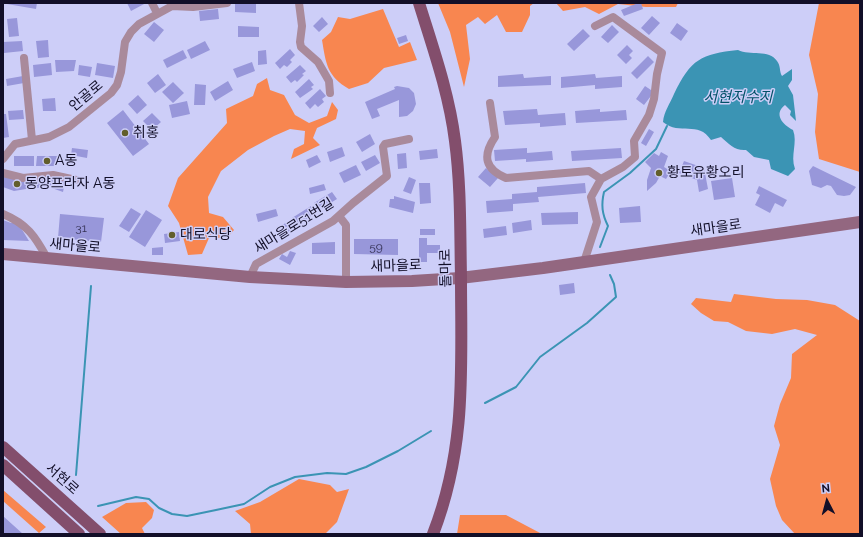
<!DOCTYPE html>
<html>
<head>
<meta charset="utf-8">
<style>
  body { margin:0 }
  #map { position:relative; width:863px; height:537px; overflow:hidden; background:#cdcef8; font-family:Raleway,sans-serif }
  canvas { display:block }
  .frame { position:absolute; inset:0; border:4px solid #120f28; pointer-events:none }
  .north { position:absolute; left:807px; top:481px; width:40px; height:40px; -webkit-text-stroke:3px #cdcef8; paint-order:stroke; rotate:354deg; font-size:11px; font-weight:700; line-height:16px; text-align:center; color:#120f28 }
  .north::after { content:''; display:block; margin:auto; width:14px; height:18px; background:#120f28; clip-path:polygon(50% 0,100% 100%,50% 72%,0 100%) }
</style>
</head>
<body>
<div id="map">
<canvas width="863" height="537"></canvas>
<div class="frame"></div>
<div class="north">N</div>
</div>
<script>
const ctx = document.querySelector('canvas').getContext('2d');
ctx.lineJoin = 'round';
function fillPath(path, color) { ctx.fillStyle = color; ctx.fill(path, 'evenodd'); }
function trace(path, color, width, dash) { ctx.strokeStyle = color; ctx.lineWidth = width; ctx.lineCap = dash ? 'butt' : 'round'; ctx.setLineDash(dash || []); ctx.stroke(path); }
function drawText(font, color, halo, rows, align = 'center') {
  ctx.font = font + ' Raleway,"Noto Sans KR",sans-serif'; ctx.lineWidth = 3; ctx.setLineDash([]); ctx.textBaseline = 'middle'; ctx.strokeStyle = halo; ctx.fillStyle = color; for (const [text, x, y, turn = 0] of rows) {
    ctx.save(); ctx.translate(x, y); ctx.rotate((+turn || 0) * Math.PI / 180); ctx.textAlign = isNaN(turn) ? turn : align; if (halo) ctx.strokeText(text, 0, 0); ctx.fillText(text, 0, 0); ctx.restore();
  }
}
const green = new Path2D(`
  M438,3h96l-4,3v9l-8,17h-16l-9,-17 -12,9 -7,-7 -12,8 4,34 -6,28 -14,-55z
  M556,3h122l-2,4h-30l-28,-3 -19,10 -14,-7 -22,4z
  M819,3h41v169l-41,-13 -4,-27 3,-38 -9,-39z
  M383,9l16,38 11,-5 7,18 -33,8 -16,15 -19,6c-22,-13 -23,-25 -27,-49l9,-8 7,-15 12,2z
  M267,78l3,12 14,5 11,20 14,8 18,-7 5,-14 6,8 -2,9 -19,9 -4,10 7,7 -29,14 3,-10 10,-5 1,-13 -15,-2 -16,7 -26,14 -27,21 -13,26 1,16 14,4 11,13 -7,8h-18l-7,16 -14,1 -9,-32 -11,-17 10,-28 49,-55 -1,-14 27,-13 4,-12z
  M734,294l42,5 31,1 28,5 25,16v213h-65l-13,-14 -6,-14 -6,-27 10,-34 -6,-19 6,-22 11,-26 1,-24 25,-19 -22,-6 -23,5 -26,-3 -18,-9 -14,-1 -13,-8 -10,-9 5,-6 35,4z
  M299,479l31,6 7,7 12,-3 -12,33 -12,12h-74l-1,-10 -15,-13 25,-9z
  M3,490l43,37 -7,6 -36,-32z
  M146,502l8,8 -2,8 -10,10 3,6h-24l-19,-17 24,-14z
  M460,515h46l36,19h-85z`);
const water = new Path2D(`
  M738,50c12,6 31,-1 39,11 4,5 2,10 5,15l10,-7v11l-4,6 5,9 3,26 -6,-6 1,-4 -6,-6c-12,9 -2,20 8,25 5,13 -3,25 2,39l-7,7 -17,-7 -2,-9 -15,-3 -8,-7c-11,1 -17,-6 -25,-13l-10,3c-13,-20 -31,-4 -48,-18 1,-11 7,-18 11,-28 17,-35 27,-40 64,-44z`);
const stream = new Path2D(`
  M600,247l8,-21c-6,-12 -7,-21 -4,-34l26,-19 26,-24 11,-23
  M485,403l31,-16 24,-30 47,-34 29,-26 -2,-13 -4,-9
  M76,475l15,-189
  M98,506l38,-9 13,2 10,9 13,6 15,2 29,-6 28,-6 26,-17 25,-10 32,-4 19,1 20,-7 32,-16 33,-20`);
const building = new Path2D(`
  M7,3h30l-1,6 -29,-5z
  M127,3h19l-15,8z
  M235,3h21v10l-21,-1z
  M638,3h3l2,6 -19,7 -3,-6z
  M218,9l1,10 -19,2 -1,-10z
  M652,16l8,7 -11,12 -8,-7z
  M322,17l6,7 -9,8 -6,-6z
  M17,18l2,18 -10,1 -2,-18z
  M154,22l10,8 -10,12 -10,-8z
  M677,23l11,8 -7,10 -11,-8z
  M612,25l7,7 -11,11 -7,-6z
  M238,26l21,1v10h-21z
  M583,29l7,7 -16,15 -7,-7z
  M406,35l2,6 -9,3 -2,-6z
  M48,40l1,17 -11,1 -2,-17z
  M22,41l1,10 -19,2 -1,-11z
  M205,41l5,9 -19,9 -4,-9z
  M627,45l6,6 -4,4 3,3 -6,6 -9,-9z
  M290,49l5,6 -5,5 2,2 -5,5 -3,-2 -4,4 -5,-6z
  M183,50l4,8 -20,10 -4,-8z
  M266,50l1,14 -9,1v-14z
  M648,56l6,6 -17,17 -6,-6z
  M55,60h21l-2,11 -18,1z
  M252,62l3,9 -18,7 -4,-9z
  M51,63l1,12 -18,2 -1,-12z
  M97,63l18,3 -2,12 -18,-3z
  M79,65l13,2 -2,10 -12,-2z
  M300,65l6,6 -4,3 2,1 -7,7 -2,-2 -4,3 -5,-6z
  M158,74l8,11 -11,8 -8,-10z
  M523,74l1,4 27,-2v9l-53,2v-11z
  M595,74l1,4 26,-2v11l-27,2v-4l-34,3v-11z
  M23,76l1,7 -17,3 -1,-7z
  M309,79l5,6 -3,2 2,2 -13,9 -5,-6z
  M228,81l5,9 -18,11 -5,-9z
  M173,82l11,11 -11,10 -11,-11z
  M195,84l11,1 -1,20h-11z
  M397,86l12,2 5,5 2,11 -3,7 -6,5 -8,1v-17l-22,9 3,7 -8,3 -7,-17 30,-13 -1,-2z
  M645,86l9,6 -10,13 -8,-6z
  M320,89l6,7 -4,3 2,3 -6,5 -3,-3 -5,5 -5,-6z
  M138,95l9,10 -10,9 -9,-10z
  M55,98l1,13h-13l-1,-12z
  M187,101l3,13 -18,4 -3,-13z
  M537,109l1,6 27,-2 1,12 -26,2v-4l-35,2 -2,-14z
  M600,109v3l26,-2 1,10 -51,3 -1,-12z
  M23,110l1,9 -15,1 -1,-9z
  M123,110l26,34 -16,12 -26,-33z
  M152,113l9,9 -9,8 -9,-9z
  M3,114h3l3,23 -6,1z
  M649,129l5,3 -8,14 -5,-3z
  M370,134l5,10 -13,8 -6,-10z
  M342,147l3,9 -15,6 -3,-10z
  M72,148l16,2 -1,8 -16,-3z
  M527,148v5l25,-2 1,9 -27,2v-3l-31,2 -1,-11z
  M621,148l1,10 -50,3 -1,-10z
  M437,149l1,9 -18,2 -1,-9z
  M661,152l7,4 -4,11 7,4 -5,8 -6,-3 -4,7 -9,8v-11l4,-12 -6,-6 9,-9 5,3z
  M406,153l1,15 -9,1 -1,-15z
  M317,155l4,7 -12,6 -3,-8z
  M375,155l5,8 -14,8 -5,-9z
  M14,156h20v10h-20z
  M37,156h20v10h-21z
  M684,161l20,7 4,21 -9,3 -2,-12 -18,-7z
  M356,165l5,10 -17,8 -5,-10z
  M813,166l43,21 -6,8 -6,1 -7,-1 -6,-9 -4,-1 -6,3 -9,-3 -3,-14z
  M486,168l12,10 -8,9 -12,-10z
  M3,176l28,3 1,9 -18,3 -11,-4z
  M409,177l7,3 -5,14 -8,-3z
  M49,178l16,4 -2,10 -14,-5 -14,1 -2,-9z
  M732,178l3,19 -21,3 -3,-19z
  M419,183h11l1,20 -11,1z
  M585,183l1,10 -48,4 1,5 -26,2v7l-26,2 -1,-12 26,-2v-5l25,-2v-5z
  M324,184l2,6 -16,4 -1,-6z
  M759,186l28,14 -4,7 -8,-4 -5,10 -15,-8 5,-10 -4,-2z
  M332,192l5,7 -18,11 -5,-7z
  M394,196l21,6 -2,11 -24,-6 1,-8h4z
  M311,206l5,7 -19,12 -5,-7z
  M640,206l1,16 -21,1 -1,-15z
  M131,208l10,6 -12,18 -10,-6z
  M276,209l2,7 -20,6 -2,-8z
  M146,210l16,10 -17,27 -16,-10z
  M578,212v12l-36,1 -1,-12z
  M60,214l44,4 -3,24 -43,-4z
  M3,220l8,3h7l11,18 -26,-1z
  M531,220l1,10 -19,3 -1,-10z
  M287,222l6,10 -12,7 -6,-9z
  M506,226l1,9 -23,3 -1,-9z
  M420,229h15v6h-15z
  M179,232l1,9 -15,2 -1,-9z
  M419,238h8v7h13v8h-13v9h-8z
  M354,239h44v16l-44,-1z
  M335,242v12h-23v-11z
  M163,247v8h-11v-7z
  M290,251l6,2 -6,12 -11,-6 3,-5 5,3z
  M574,283l1,10 -15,2 -1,-10z
  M3,516l20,18 -20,-1z`);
const street = new Path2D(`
  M152,3l5,10
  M299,3l3,23 -2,16 1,5 17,15 11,19 1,12
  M24,58l8,82
  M490,103l5,34c-13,19 -10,32 11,41l83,-7 12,8
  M3,159l12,-15 34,-7 20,-10 42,-34 6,-8 4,-13 4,-30 6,-10 8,-8 33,-18 21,1 34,-4
  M3,173l20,5 30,-3 23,5
  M3,214c24,10 32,22 44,44
  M339,216l7,9v57
  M584,262l13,-40 -6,-25 10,-18 22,-12 12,-10 -1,-16 15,-26 5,-16 3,-25 5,-21 -49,-36 -18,9
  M250,277l6,-13 77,-43 20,-18 34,-27 -4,-29 2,-3 24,-5`);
const secondary = new Path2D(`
  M3,254l247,23 96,5 66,-1 48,-3 83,-10 317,-46`);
const primary = new Path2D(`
  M419,3c14,45 30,90 36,138 6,45 5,90 6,136 0,91 6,169 -28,257
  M3,447l97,87
  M3,465l76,69`);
const markers = [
  [125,133,4,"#625e2b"],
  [47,161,4,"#625e2b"],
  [659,173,4,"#625e2b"],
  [17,184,4,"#625e2b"],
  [172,235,4,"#625e2b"]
];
const numberNames = [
  ["31",81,228],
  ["59",376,247]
];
const streetNames = [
  ["안골로",86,96,-40],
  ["새마을로51번길",294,226,-32],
  ["새마을로",716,228,-8],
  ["새마을로",75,246,5],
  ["새마을로",396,266,-2],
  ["돌마로",446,268,-91],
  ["서현로",62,479,42]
];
const poiNames = [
  ["취홍",133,133],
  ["A동",55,161],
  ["황토유황오리",667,173],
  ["동양프라자 A동",25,184],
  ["대로식당",180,235]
];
const waterNames = [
  ["서현저수지",738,97]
];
fillPath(green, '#f88650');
fillPath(water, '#3b94b4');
trace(stream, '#3b94b4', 2);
fillPath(building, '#9897da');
trace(street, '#a98a9b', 8);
trace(secondary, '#936780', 12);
trace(primary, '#834e6c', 12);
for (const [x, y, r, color] of markers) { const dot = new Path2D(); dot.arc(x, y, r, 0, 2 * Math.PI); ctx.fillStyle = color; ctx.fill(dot); trace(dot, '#cdcef8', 1.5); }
drawText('12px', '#343154', null, numberNames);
drawText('14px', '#120f28', '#cdcef8', streetNames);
drawText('14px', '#120f28', '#cdcef8', poiNames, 'left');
drawText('italic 15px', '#025168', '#cdcef8', waterNames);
</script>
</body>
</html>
